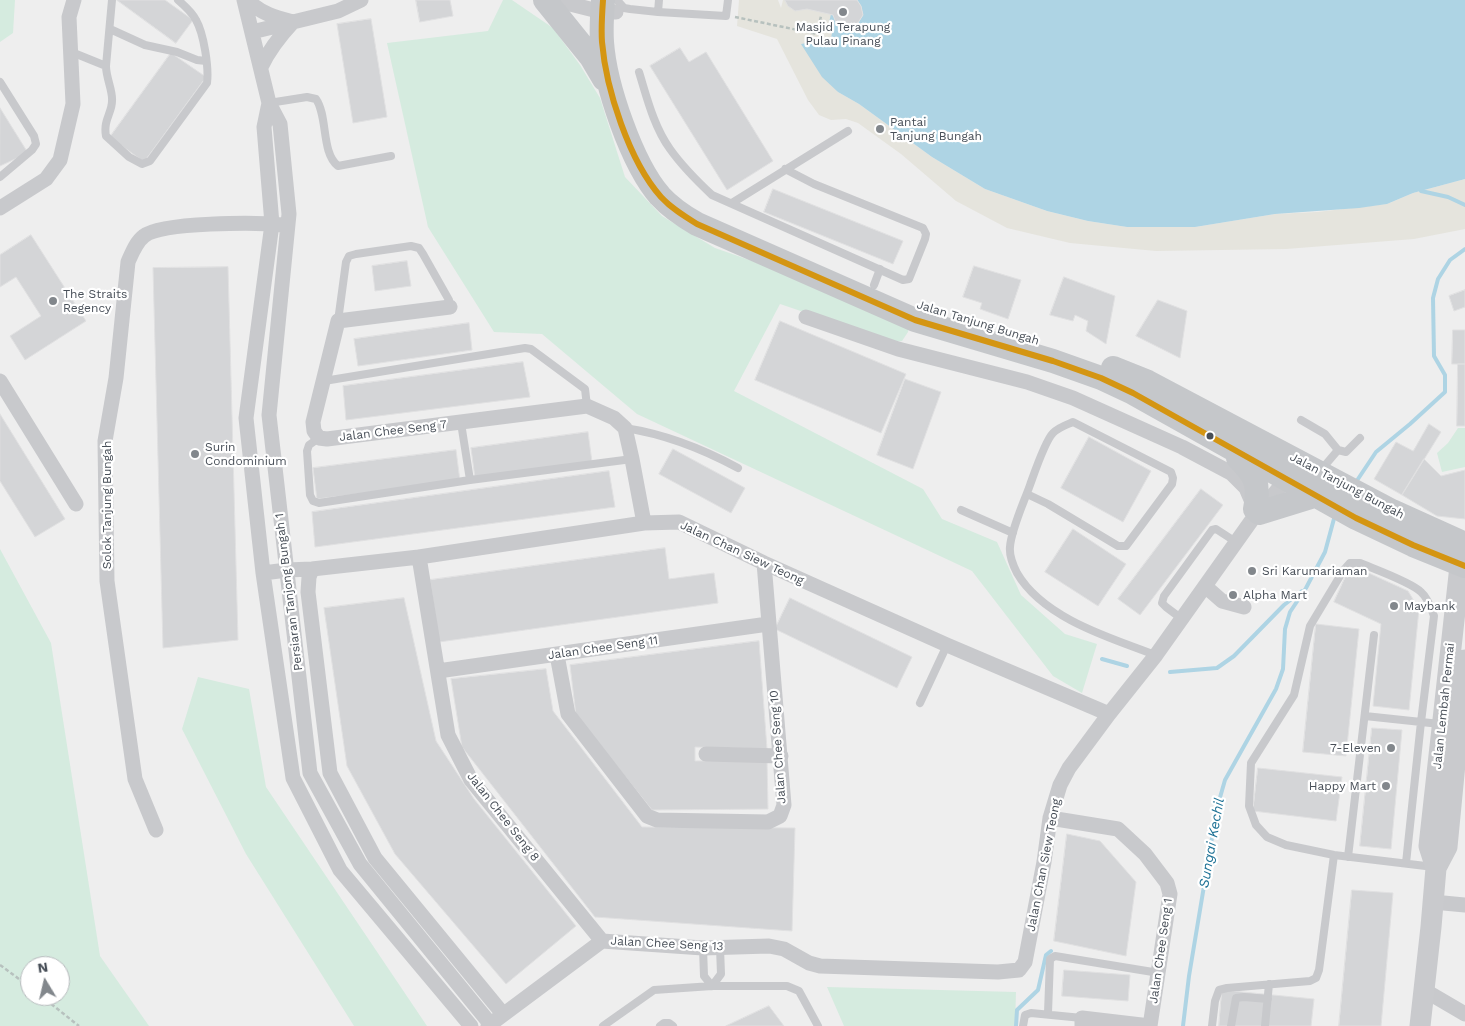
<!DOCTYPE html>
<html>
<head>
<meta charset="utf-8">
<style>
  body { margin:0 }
  #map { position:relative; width:1465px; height:1026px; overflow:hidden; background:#eee; font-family:"Work Sans",sans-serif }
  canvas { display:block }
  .north { position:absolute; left:20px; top:956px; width:50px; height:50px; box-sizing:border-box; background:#fff; border:1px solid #b6b9bc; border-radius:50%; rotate:351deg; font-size:14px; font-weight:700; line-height:20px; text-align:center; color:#484f58 }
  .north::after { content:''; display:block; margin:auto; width:18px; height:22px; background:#82878c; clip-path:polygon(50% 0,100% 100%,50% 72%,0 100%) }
</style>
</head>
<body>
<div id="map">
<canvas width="1465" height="1026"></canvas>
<div class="north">N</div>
</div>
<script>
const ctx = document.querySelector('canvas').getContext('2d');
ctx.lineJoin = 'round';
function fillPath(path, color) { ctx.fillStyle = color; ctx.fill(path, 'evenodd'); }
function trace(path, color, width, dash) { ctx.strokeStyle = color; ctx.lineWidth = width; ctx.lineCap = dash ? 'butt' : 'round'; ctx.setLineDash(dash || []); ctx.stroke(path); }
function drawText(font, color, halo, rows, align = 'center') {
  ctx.font = font + ' "Work Sans",sans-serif'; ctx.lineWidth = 4.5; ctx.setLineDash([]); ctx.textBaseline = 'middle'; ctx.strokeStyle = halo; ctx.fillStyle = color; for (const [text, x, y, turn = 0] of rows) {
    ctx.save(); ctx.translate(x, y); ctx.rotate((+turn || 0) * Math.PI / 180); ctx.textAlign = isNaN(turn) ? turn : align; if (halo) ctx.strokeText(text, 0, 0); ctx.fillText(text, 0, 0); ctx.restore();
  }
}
const green = new Path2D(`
  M0,0h15l-2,33 -13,9z
  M503,0h9l41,28 27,37 20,33 25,79 37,39 53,32 115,40 79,38 -1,6 -6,9 -9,1 -113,-38 -46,87 189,98 19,30 55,23 24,53 44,39 32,10 -15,49 -29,-17 -81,-105 -335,-157 -95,-80 -48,-2 -66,-105 -41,-184 101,-12z
  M1458,428h7v39l-23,5 -5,-19 11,-10z
  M0,549l51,94 49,313 49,70h-149zM30,966h30v30h-30z
  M198,677l51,12 17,98 161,239h-73l-108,-172 -64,-125z
  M827,987l189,5 -1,34h-171z`);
const sand = new Path2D(`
  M739,0h39l3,8 2,-8h74l4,6 2,9 -7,11c-8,2 -13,2 -20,-3l-7,24 -22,-4 31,49 21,12 73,53 53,32 62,22 41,10 39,6h68l80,-13 42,-2 70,-8 26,-11 52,-14v50l-51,10 -128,10 -130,2 -86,-8 -63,-15 -51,-27 -55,-47 -43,-31 -12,-4 -15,1 -12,-5 -11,-15 -31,-61 -40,-13z`);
const water = new Path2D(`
  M857,0h608v179l-52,14 -26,11 -28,4 -84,6 -80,13h-68l-39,-6 -41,-10 -62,-22 -53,-32 -73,-53 -21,-12 -16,-15 -21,-33 6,-1 22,4 4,-18 -5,-2 3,-13 2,1c5,11 11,13 23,11l7,-11 -2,-9z`);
const stream = new Path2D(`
  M1421,191l27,6 17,8
  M1356,482l20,-30 34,-28 35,-32v-17l-11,-19 -1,-58 5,-19 12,-19 15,-11
  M1102,659l25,7
  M1170,672l47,-4 17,-12 50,-51 18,-14
  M1016,1026l1,-16 21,-20 8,-35 5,-4
  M1183,1026l6,-50 28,-168 8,-28 51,-91 7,-20 2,-40 5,-17 16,-24 19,-36 10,-37`);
const building = new Path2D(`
  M117,0h48l28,20 -17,23z
  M416,0h34l3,16 -33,6z
  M785,0h72l4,6 2,9 -7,11 -8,2 -7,-2 -5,-3 -3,-8 -26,-6 -12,2 -7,-5z
  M371,19l16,98 -34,6 -16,-99z
  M680,48l9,14 17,-10 67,109 -46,29 -77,-124z
  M171,53l35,24 -62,85 -34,-25z
  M0,108l28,45 -28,13z
  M773,189l130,52 -10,23 -129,-52z
  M31,235l55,86 -61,39 -15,-24 31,-20 -25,-39 -16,10v-32z
  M407,261l4,25 -36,5 -3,-25z
  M974,266l47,14 -13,39 -28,-10 2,-6 -19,-6z
  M228,267l10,373 -75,8 -10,-380z
  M1064,277l51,19 -9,48 -20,-13 2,-10 -13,-6 -2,6 -23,-6z
  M1465,290v17l-11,4 -5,-15z
  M1158,300l29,11 -7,47 -44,-22z
  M780,321l126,53 -25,59 -126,-53z
  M469,323l3,27 -114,16 -4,-27z
  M1453,330h12v34h-13z
  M523,362l7,35 -184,23 -3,-34z
  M1458,364h7v62h-8z
  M905,379l36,13 -28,77 -36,-14z
  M0,414l65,105 -30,18 -35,-56z
  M1429,424l12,8 -39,63 -28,-16 22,-37 17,9z
  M588,432l4,30 -117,16 -4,-30z
  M1089,437l62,34 -28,51 -62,-34z
  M673,449l72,39 -14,25 -72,-39z
  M456,450l4,31 -143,18 -4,-31z
  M1424,459l17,17 24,-6v49l-28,-3 -35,-21z
  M609,471l6,36 -300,40 -3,-35z
  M1201,489l22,16 -83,110 -22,-16z
  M1073,529l53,35 -28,42 -53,-34z
  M665,548l4,31 45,-6 4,30 -279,39 -9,-62z
  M1351,565l57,26 11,18 -10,101 -36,-4 8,-82 -47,-22z
  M404,598l32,143 38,58 102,127 -70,58 -111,-130 -48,-88 -23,-158z
  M790,598l122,59 -15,31 -122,-59z
  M1316,624l43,5 -13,127 -43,-4z
  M759,641l8,108 -72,-2v14l72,-1 1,49 -116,1 -76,-95 -6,-50z
  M546,669l7,42 89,116 153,1 -3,103 -197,-14 -133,-170 -11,-68z
  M1372,728l30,2 -11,119 -31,-3z
  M1258,768l84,9 -6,44 -83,-10z
  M1067,834l33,7 36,41 -10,74 -72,-15z
  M1352,890l41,3 -12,133h-42z
  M1064,970l66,5 -2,26 -66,-5z
  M1222,990l92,9 -3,27h-92z
  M769,1006l15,20h-58z`);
const path = new Path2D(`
  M735,17l82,17 4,-18
  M0,965l30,22
  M41,996l38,30`);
const service = new Path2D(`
  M617,0l7,8 6,1 28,3 68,4 2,-16
  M658,12l1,-12
  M110,29l35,16 32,7 20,8 9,1
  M69,51l37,15 6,-66
  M106,66c0,12 7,25 6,35 0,12 -9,19 -6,35l23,21 13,7 8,-3 57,-78c2,-15 -3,-49 -11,-63 -4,-8 -11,-14 -18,-20
  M639,72c8,26 15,55 31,77 12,17 27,32 42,46l191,85 6,-1 16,-40 1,-5 -3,-6 -109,-44 -29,-15
  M0,82l34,54 2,8 -4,6 -32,27
  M269,103l38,-6 9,2c12,17 5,54 22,67l53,-10
  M732,203l116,-72
  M874,285l6,-16
  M338,321l8,-59 3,-6 7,-2 55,-8 8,2 4,6 26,46 1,7
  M324,381l201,-33 6,1 54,40 2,17
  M1301,420l24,14 13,16
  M461,423l9,57
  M625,428c39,6 78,21 113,40
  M319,438l-10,7 -2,6 3,44 3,6 6,2 151,-23 162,-21
  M1321,470l17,-20 8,2 14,-14
  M1027,494l21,10 70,42h8l46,-62 1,-6 -2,-6 -98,-50c-7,3 -14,5 -20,11 -8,8 -19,41 -23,52 -6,17 -19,45 -20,62 -1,9 3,18 7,26 26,45 93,65 139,82
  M961,510l52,23
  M1182,619l-16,-12 -4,-4 2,-7 48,-66 4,-1 20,13
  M920,703l27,-58
  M1365,716l75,8
  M1348,857l26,-222
  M1406,863l15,-141 13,-106c-3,-8 -6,-18 -13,-24 -10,-10 -47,-23 -61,-29h-10l-7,8 -33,55 -16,69 -43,68 -2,43 7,19 11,12 19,8 48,10 100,12
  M703,948l1,28 8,10
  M712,986l9,-12 -1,-26
  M1048,1013l2,-54 5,-3 104,17
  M603,1026l51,-36 58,-4h75l12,5 19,35
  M660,1026l4,-3h5l4,3
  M1023,1026l2,-11 6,-2 51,5
  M1212,1026l3,-25 4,-11 8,-2 83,-7 6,-3 3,-8 15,-115
  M1231,1026l5,-28 8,-1 24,2
  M1265,1026l4,-42`);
const minor = new Path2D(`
  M244,0l25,103 11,21 9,90 -20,201 41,358 50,91 132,162
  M248,0c11,13 29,18 45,22 -13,14 -24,28 -32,45
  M554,0l48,12h14
  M252,32l86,-21 23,-11
  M269,103l-5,24 8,97 -26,194 17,155 30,205 47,92 131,156
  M0,208l46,-29 14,-19 13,-56 -4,-87 5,-17
  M450,307l-112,14 -25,101 1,9 5,7 8,1 260,-33 27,12 11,10 7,31 12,64
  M806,317l92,32 129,33 46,16 109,49 49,26 15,15 6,14
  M0,381l76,123
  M419,557l29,178 23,45 131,161
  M312,569l-3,8 -1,15 22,181 45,85 128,156
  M263,573l24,-3 25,-1 107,-12 225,-34 35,-1 85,41 183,82 162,69
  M1205,586l17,15 22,6
  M557,655l11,59 79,102 10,4 111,2 12,-6 4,-11 -20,-242
  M438,671l330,-47
  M706,754l75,2
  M1050,818l68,11 27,25 22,29 3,11 -20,132 -68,-8v8
  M156,830l-21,-51 -28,-198 -2,-140 11,-63 12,-116c4,-9 8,-20 16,-26 17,-14 114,-14 138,-11
  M1433,902l32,3
  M1424,990l41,24
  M488,1026l114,-85 101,7 66,-2 15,3 25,14 11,3 178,6 21,-2 6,-8 19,-100 6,-44 10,-33 9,-17 40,-54 47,-59 98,-138 5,-4 32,-40`);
const secondary = new Path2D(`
  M1436,868l11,-21 18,-187
  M1420,1026l11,-99 5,-59 -7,-22 33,-298`);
const primary = new Path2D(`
  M545,0l46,57 13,22
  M603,0c-1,14 -2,28 -1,42 3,43 30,122 58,154 11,12 23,20 37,28l218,96 138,41 48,17 32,15 223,125 57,27 52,21
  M1113,368l35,14 244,129 73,33
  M1238,458c18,18 22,26 17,51
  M1259,513l55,-17`);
const bus1 = new Path2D(`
  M603,0c-1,14 -2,28 -1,42 4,47 27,119 59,155 10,11 23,19 36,27l218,96 138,41 48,17 32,15 223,125 57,27 52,21`);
const markers = [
  [843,12,5,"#82878c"],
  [880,129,5,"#82878c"],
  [53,301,5,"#82878c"],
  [1210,436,4.5,"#484f58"],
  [195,454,5,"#82878c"],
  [1252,571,5,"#82878c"],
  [1233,595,5,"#82878c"],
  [1394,606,5,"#82878c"],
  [1391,748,5,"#82878c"],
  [1386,786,5,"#82878c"]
];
const poiNames = [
  ["Masjid Terapung",843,27,"center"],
  ["Pulau Pinang",843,41,"center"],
  ["Pantai",890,122],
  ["Tanjung Bungah",890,136],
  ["The Straits",63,294],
  ["Regency",63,308],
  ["Surin",205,447],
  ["Condominium",205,461],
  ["Sri Karumariaman",1262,571],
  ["Alpha Mart",1243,595],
  ["Maybank",1404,606],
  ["7-Eleven",1381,748,"right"],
  ["Happy Mart",1376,786,"right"]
];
const streetNames = [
  ["Jalan Tanjung Bungah",978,323,17],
  ["Jalan Chee Seng 7",393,431,-7],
  ["Jalan Tanjung Bungah",1347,486,28],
  ["Solok Tanjung Bungah",107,505,-90],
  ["Jalan Chan Siew Teong",742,553,25],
  ["Persiaran Tanjong Bungah 1",289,592,-97],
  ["Jalan Chee Seng 11",603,648,-8],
  ["Jalan Lembah Permai",1444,706,-84],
  ["Jalan Chee Seng 10",778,747,-94],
  ["Jalan Chee Seng 8",503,817,52],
  ["Jalan Chan Siew Teong",1044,865,-79],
  ["Jalan Chee Seng 13",667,944,3],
  ["Jalan Chee Seng 1",1161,951,-82]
];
const waterNames = [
  ["Sungai Kechil",1212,843,-80]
];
fillPath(green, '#d5ebdf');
fillPath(sand, '#e5e4dd');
fillPath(water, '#aed4e4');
trace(stream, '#aed4e4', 4);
fillPath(building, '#d4d5d7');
trace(building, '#e0e0e1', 1);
trace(path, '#b7c1be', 2.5, [4, 2.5]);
trace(service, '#c8c9cc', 8);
trace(minor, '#c8c9cc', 15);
trace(secondary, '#c9cacd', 21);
trace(primary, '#c5c7ca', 24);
trace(bus1, '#d49512', 6);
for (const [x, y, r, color] of markers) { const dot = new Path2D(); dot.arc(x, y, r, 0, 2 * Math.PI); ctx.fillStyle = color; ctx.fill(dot); trace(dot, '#fff', 2); }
drawText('12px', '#484f58', '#fff', poiNames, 'left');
drawText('12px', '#484f58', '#fff', streetNames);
drawText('italic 14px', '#1d7195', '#fff', waterNames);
</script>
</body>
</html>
